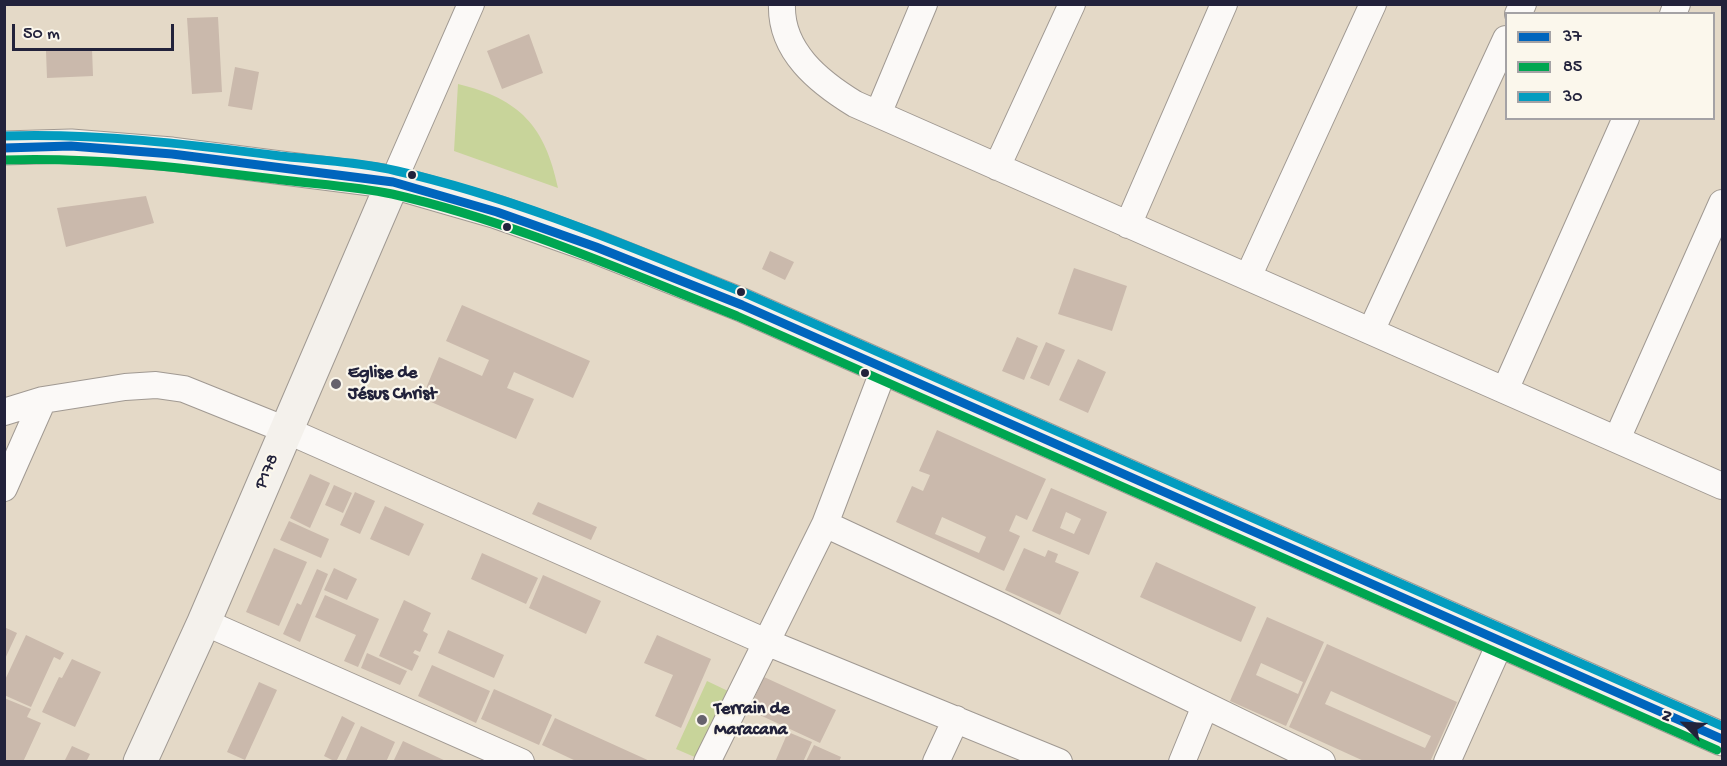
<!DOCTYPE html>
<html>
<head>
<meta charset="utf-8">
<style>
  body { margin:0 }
  #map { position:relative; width:1727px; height:766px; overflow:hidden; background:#e4d9c7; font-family:"Gochi Hand",sans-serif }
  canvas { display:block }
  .frame { position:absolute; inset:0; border:6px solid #22223b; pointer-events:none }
  .legend { position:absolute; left:1505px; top:12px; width:210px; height:108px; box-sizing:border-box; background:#fbf7ec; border:2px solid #a4a2a5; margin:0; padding:8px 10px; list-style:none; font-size:18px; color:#22223b }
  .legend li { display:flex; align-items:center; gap:12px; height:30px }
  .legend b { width:30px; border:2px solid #a4a2a5 }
  .north { position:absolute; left:1655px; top:694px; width:60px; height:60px; -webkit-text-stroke:4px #fbf7ec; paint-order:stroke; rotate:294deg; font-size:16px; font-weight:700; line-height:24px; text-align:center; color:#22223b }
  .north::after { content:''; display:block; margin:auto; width:21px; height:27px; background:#22223b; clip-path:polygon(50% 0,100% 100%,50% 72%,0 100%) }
  .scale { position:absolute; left:12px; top:24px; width:162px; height:27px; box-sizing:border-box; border:3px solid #22223b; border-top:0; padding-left:8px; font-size:18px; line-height:21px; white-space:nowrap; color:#22223b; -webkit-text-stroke:4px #fbf7ec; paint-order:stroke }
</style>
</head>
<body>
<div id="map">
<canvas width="1727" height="766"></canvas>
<div class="frame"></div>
<ul class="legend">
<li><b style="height:8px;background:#0065bd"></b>37</li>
<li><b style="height:8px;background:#00a651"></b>85</li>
<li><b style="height:8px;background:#039cbf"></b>30</li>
</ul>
<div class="north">N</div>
<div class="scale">50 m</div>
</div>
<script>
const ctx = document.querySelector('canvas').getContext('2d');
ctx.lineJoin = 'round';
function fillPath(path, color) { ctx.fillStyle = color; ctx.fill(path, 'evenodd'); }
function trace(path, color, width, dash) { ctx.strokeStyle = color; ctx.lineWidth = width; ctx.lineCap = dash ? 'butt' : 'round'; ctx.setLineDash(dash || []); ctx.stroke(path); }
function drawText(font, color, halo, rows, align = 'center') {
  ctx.font = font + ' "Gochi Hand",sans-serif'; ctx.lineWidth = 4.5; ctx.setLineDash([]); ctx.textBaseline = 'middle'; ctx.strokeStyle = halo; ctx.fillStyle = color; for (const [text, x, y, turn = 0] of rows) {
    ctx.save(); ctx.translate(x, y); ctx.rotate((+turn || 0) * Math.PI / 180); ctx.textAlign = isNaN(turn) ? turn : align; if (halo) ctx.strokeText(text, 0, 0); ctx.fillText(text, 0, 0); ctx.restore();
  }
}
const green = new Path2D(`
  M458,84c62,15 87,42 100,104l-104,-37z
  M707,681l21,10 -31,67 -21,-9z`);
const building = new Path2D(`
  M218,17l4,75 -30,2 -5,-76z
  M529,34l14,39 -41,16 -15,-38z
  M92,48l1,28 -46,2 -1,-27z
  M235,67l24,5 -7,38 -24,-4z
  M146,196l8,27 -88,24 -9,-39z
  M770,251l24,11 -9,18 -23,-11z
  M1074,268l53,18 -15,45 -54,-17z
  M462,305l128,56 -17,37 -59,-26 -7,16 27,11 -18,40 -94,-41 17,-41 43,19 7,-16 -43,-19z
  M1017,337l21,9 -14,34 -22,-9z
  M1046,342l19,8 -16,36 -19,-8z
  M1078,359l28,13 -18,41 -29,-13z
  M937,430l109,49 -19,41 -11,-5 -7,16 11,5 -16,35 -108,-49 16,-36 11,5 7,-16 -11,-4zM942,517l44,20 -7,16 -44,-19z
  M310,474l20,9 -20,45 -20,-10z
  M334,485l18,8 -9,20 -18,-8z
  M1051,488l56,24 -18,43 -57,-24zM1066,512l15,7 -7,15 -14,-6z
  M355,492l20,9 -15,33 -20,-9z
  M538,502l59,25 -6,13 -59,-26z
  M385,506l39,18 -15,32 -39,-17z
  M289,521l40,18 -8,19 -41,-18z
  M274,548l33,14 -28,64 -33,-14z
  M1024,548l21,9 3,-7 10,4 -3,8 24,10 -19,43 -55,-25z
  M482,553l56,25 -12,26 -55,-25z
  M1156,562l100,45 -15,35 -101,-45z
  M334,568l23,11 -10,21 -23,-10z
  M317,569l11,5 -28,68 -17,-8 14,-31 4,2z
  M543,575l58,26 -15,33 -57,-26z
  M325,595l54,24 -21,48 -14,-6 12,-26 -41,-18z
  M404,600l27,13 -8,18 5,3 -8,18 -5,-2 -2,3 6,3 -7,15 -33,-15z
  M1267,617l57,25 -38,84 -56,-25zM1261,663l42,19 -5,12 -42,-19z
  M4,627l13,6 -13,28z
  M448,630l56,25 -10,23 -56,-25z
  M26,635l38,18 -4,7 -6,-3 -23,50 -27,-12v-13z
  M657,635l54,24 -30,69 -26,-12 18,-41 -29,-12z
  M1327,644l130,58 -27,60h-64l-77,-35zM1331,691l100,45 -6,12 -100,-44z
  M367,653l40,18 -7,14 -39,-17z
  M72,659l29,13 -26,55 -33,-15 17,-35 3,1z
  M432,665l58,26 -14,32 -58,-27z
  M764,677l72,33 -16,33 -71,-33z
  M259,682l18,8 -32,70 -18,-8z
  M494,689l58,26 -13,30 -58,-26z
  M4,698l27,11 -4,8 14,6 -18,39h-19z
  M342,716l13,7 -19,39 -12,-6z
  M555,718l97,44h-74l-36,-17z
  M361,726l34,16 -9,20h-41z
  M788,732l24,10 -9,20h-28z
  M403,741l45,21h-55z
  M814,745l27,12 -2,5 -33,-1z
  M72,746l18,8 -4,8h-22z`);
const street = new Path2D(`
  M782,4c-2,47 37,78 73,100l867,382
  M1518,14l5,-10
  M1673,14l4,-10
  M878,114l46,-110
  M997,167l75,-163
  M393,182l78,-178
  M1128,225l96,-221
  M1248,277l125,-273
  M1371,331l135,-292
  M1505,390l121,-272
  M4,412l39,-12 82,-13 31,-2 28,4 102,41 480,212 293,120
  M1617,439l105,-236
  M4,488l39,-88
  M825,524l180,84 317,154
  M204,622l317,140
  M707,762l118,-238 59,-155
  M936,762l20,-43
  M1182,762l23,-56
  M1447,762l54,-121`);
const secondary = new Path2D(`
  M4,148l67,-2 101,8 221,28 104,30 99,35 146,58 980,434
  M140,762l64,-140 189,-440`);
const bus1 = new Path2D(`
  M4,148l67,-2 101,8 221,28 104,30 99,35 146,58 980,434`);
const bus2 = new Path2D(`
  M4,160c92,-3 181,8 271,19 38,5 79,7 117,15 119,27 232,77 345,122l980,434`);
const bus3 = new Path2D(`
  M4,136c94,-3 183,8 276,20 38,4 79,6 117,15 120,27 236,77 350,123l975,432`);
const markers = [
  [412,175,5,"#22223b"],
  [507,227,5,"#22223b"],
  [741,292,5,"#22223b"],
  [865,373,5,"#22223b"],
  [336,384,6,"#66626c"],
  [702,720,6,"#66626c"]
];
const poiNames = [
  ["Eglise de",348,374],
  ["Jésus Christ",348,395],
  ["Terrain de",714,710],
  ["Maracana",714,731]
];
const streetNames = [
  ["P178",268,472,-67]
];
fillPath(green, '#c8d49a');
fillPath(building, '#cab9ac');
trace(street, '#a09992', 28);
trace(secondary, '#a09992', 35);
trace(street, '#fbf9f7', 26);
trace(secondary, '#f4f1ec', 33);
trace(bus1, '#0065bd', 9);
trace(bus2, '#00a651', 9);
trace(bus3, '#039cbf', 9);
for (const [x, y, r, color] of markers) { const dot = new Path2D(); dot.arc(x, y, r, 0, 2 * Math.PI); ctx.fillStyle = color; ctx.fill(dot); trace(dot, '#fbf7ec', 2); }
drawText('bold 18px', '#22223b', '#fbf7ec', poiNames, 'left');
drawText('18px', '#22223b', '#fbf7ec', streetNames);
</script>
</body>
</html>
